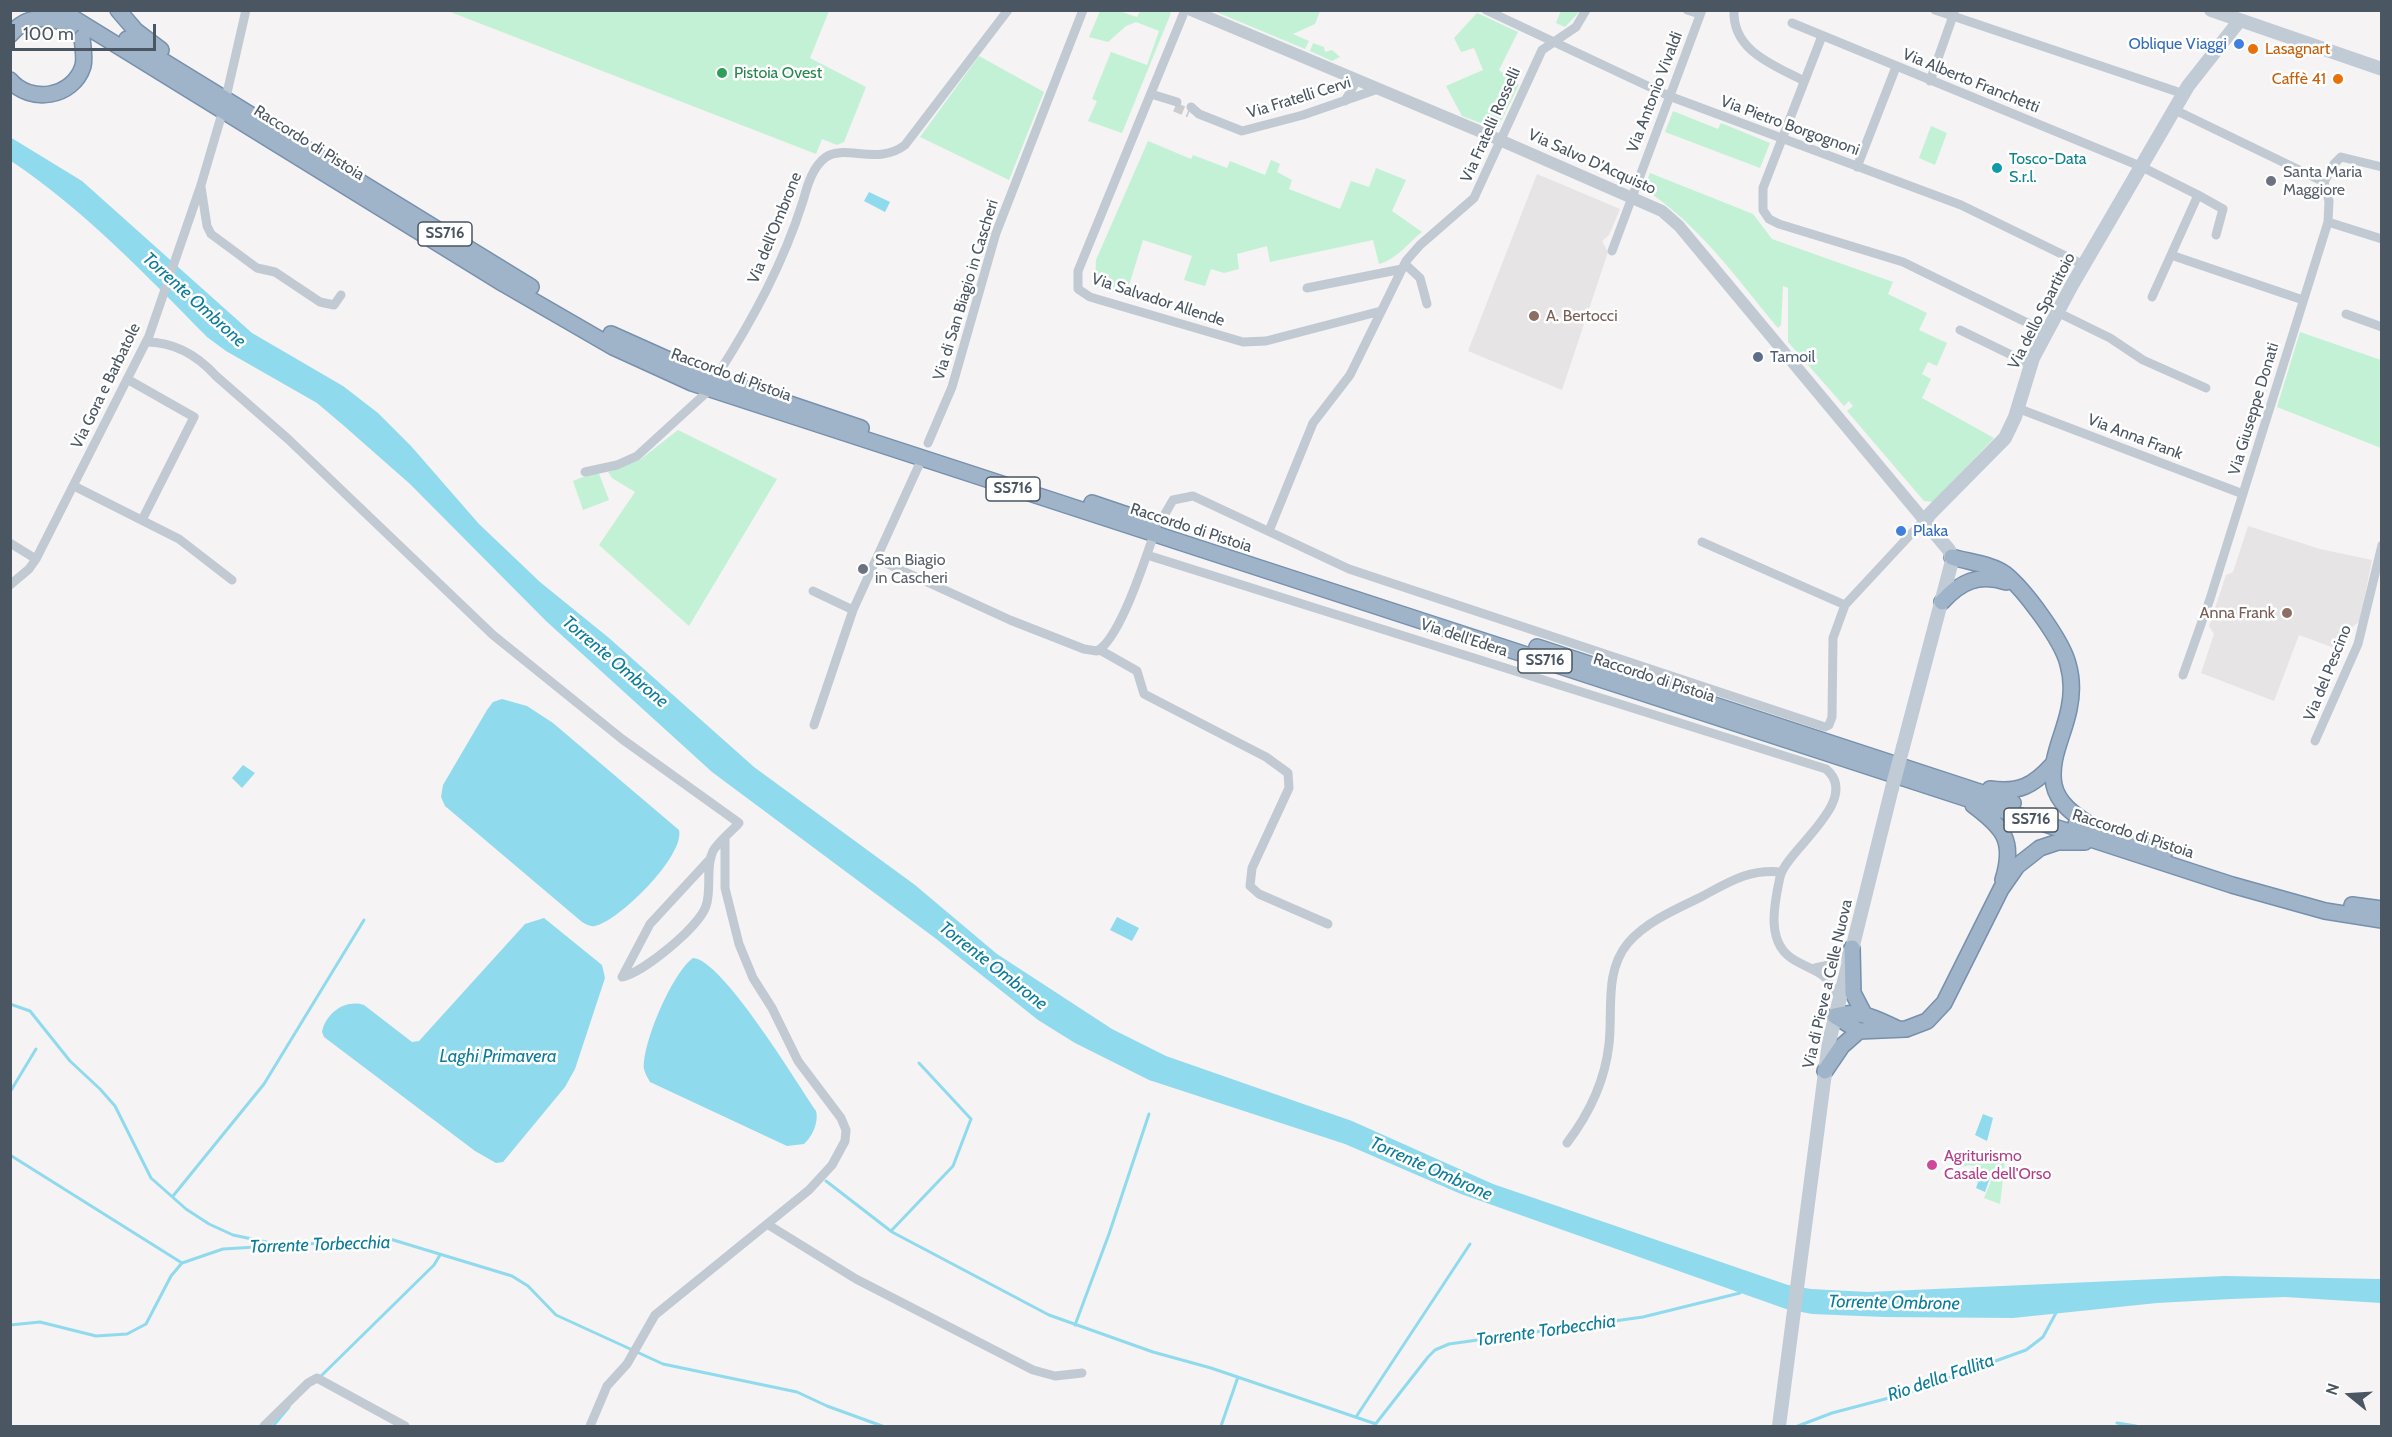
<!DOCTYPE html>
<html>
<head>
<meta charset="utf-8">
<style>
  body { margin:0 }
  #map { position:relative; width:2392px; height:1437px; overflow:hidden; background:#f5f3f3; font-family:Cabin,sans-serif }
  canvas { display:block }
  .frame { position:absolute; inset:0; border:12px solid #4a5661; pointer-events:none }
  .north { position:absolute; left:2320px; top:1365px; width:60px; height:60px; -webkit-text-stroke:4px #fff; paint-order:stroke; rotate:288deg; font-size:16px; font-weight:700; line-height:24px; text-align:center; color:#4a5661 }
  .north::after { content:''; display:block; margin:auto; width:21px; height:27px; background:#4a5661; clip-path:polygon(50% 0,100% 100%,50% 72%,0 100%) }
  .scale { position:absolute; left:12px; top:24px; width:144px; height:27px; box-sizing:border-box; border:3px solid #4a5661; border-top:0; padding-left:8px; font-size:18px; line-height:21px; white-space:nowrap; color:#4a5661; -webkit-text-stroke:4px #fff; paint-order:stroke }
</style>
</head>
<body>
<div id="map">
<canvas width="2392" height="1437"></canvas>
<div class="frame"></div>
<div class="north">N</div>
<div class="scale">100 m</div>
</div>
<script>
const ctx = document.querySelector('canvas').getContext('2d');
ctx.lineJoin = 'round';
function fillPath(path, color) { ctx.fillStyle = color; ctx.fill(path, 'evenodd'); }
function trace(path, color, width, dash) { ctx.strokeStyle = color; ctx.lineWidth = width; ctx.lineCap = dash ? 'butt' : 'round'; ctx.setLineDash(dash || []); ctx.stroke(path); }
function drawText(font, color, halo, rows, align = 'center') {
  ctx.font = font + ' Cabin,sans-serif'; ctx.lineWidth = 5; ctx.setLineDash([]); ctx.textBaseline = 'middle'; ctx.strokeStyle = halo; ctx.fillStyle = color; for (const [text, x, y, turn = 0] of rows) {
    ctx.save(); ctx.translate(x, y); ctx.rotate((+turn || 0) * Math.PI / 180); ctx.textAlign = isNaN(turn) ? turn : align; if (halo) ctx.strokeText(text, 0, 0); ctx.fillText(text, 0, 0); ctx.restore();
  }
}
const education = new Path2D(`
  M1537,174l83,35 -11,26 -7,6 6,11 -46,138 -94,-39z
  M2248,526l72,23 52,11 -12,61 -9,7 -9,23 -43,-16 -25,66 -73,-28 13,-39 -5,-8 17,-51 7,-3z`);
const green = new Path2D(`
  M448,11h381l-19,47 56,29 -22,55 -7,3 -15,-6 -6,15z
  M1100,11h19l18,6 3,-6h29l2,2 -49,120 -34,-12 9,-20 -5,-2 19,-47 36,13 12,-34 -23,-9 -10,4 -18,16 -19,-5z
  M1214,11h106l-5,13 -22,10 16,7 -4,8z
  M1561,11v-1l19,1 -15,16 -9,-4z
  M1477,13l41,19 -19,38 20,15 -22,44 -35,-13 -16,-30 37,-16 -9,-22 -13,4 -7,-14z
  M1313,43l11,4 1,5 7,-2 8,7 -8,4 -22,-10z
  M979,56l65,36 -35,88 -89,-43z
  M1673,111l45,18 3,-6 49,20 -10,25 -95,-36z
  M1931,126l16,7 -12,32 -16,-7z
  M1148,141l43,18 2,-4 34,13 3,-7 35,14 6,-15 9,4 -3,8 15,8 -3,9 51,20 11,-28 18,6 7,-19 30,12 -14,31 30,21c-15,12 -25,27 -43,32l-6,-24 -103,22 -3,-16 -30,8 2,15 -15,4 -13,-4 -6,17 -21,-6 8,-24 -49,-16 -17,55 -23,-6 -8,-7 1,-22z
  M1650,173l103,41 19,25 121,43 -5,12 39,19 -8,17 28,13 -10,23 -9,-4 -6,12 9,5 -9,19 72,40 -61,64 -9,-1 -77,-90 6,-5 -4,-5 -5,5 -56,-64v-54l-5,-2 -2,39 -3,3c-41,-49 -79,-104 -134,-139z
  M2300,332l81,28v88l-104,-41z
  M678,430l99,49 -88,147 -90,-81 36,-53 -23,-14 -4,-6 33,-13z
  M598,471l11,29 -26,10 -10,-29z
  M1969,1147l36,15 -5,42 -16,-6 10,-24 -23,-9 -10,2z`);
const water = new Path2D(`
  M10,137l72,44 170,152 91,53 35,27 33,33 68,78 61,58 69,56 145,129 161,118 82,69 115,75 54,27 186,65 141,63 295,101 23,4 57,3 357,-16 156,3v24l-96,-6 -54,2 -74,4 -144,15 -129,-1 -72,-3 -26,-5 -325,-115 -116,-50 -196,-64 -74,-37 -37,-23 -103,-82 -223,-166 -166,-151 -136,-137 -67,-59 -26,-22 -91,-52 -19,-14c-62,-63 -123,-127 -196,-176z
  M869,192l21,10 -5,10 -21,-11z
  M502,699l25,7 26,17 126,107c6,26 -60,91 -84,96 -5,1 -9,-2 -13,-4l-137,-116 -4,-9 2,-12 44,-75 6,-8z
  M243,765l12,8 -13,15 -10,-10z
  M1117,917l22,11 -7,13 -22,-11z
  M544,918l58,47 3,13 -30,91 -10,18 -62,75 -7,1 -21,-12 -151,-114 -2,-5c4,-19 23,-33 42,-27l48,37 7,-1 106,-117z
  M693,958c29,1 104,125 123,153 3,11 -4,26 -12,33l-17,2 -137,-64c-2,-4 -5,-8 -6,-13 -2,-25 28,-96 49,-111z
  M1983,1114l10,4 -6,23 -12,-6z
  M1972,1168l19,7 -6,17 -9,-4 2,-6 -10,-4z`);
const stream = new Path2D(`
  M10,1004l20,7 40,50 30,28 15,17 36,72 35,31 23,15 24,11 52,11
  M10,1092l26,-43
  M10,1155l172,108
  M826,1181l66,51 157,83 104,37 58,16 165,56
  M173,1196l91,-112 100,-164
  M891,1231l62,-65 18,-47 -52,-56
  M10,1325l30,-3 56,14 31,-2 19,-10 25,-48 11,-13 41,-14 167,-10 122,37 16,10 28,29 107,49 134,28 30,14 55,20
  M1075,1325l34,-91 40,-120
  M320,1377l114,-112 6,-10
  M1356,1417l114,-173
  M2117,1423l19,3
  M273,1426l16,-19
  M1221,1426l17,-49
  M1374,1426l54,-69 7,-7 14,-6 194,-27 97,-24
  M1798,1426l34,-13 72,-19 122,-44 17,-13 14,-26`);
const minorTunnel = new Path2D(`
  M1175,107l14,6`);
const minor = new Path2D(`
  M1185,10l-107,261v18l12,8 153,45 23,-1 115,-30
  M1486,10l183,86 292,109 123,60
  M1687,10l13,4
  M1734,10c-2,41 40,55 70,71
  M1935,10l249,84
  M1792,23l348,143 58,29 -27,60 132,45
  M1822,36l-59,152v22l6,9 10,5 124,38 143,70
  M1930,81l24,-68
  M227,93l19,-83
  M1151,94l26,8
  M1345,101l12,-21
  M1191,107l8,7 43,17 61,-16 75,-26
  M2173,109l151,73
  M1857,167l39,-100
  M201,187l6,39 4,8 46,34 18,4 45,30 14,3 7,-10
  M2198,195l25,14 -7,26
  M2328,222l54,17
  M1612,251l90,-241
  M1405,264l15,14 7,26
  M1307,288l95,-19
  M2152,297l19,-42
  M2057,312l53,26 33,22 63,28
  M2346,314l36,13
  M1960,330l70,34
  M146,342c28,0 52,14 70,34l72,63 205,196 129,104 117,84c-8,9 -20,18 -26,28 -8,16 -1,38 -7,55 -7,21 -62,66 -84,71
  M718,374c35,-55 65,-110 85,-173 4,-14 9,-34 23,-44 19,-13 52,9 79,-12l103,-135
  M127,379l67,38 -52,103
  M2017,408l226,86
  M928,443l24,-56 44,-154 87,-223
  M585,472l32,-7 20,-9 69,-63
  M74,486l105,53 53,41
  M1162,519l11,-19 20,-4 156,73 476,158 4,-2 3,-8 1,-79 12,-33 79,-85
  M1269,531l44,-108 37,-48 56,-114 14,-16 54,-47 68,-148 34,-23 10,-17
  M1702,542l143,63
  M10,543l26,16
  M1147,555l679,214c37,31 -40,81 -46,108 -6,28 -15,68 16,84 26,14 27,9 43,37
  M877,559l133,61 74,29 13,2c22,-11 46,-86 55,-111
  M10,585l19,-16 7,-10 113,-223 52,-151 20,-68
  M813,591l40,19
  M1100,650l37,21 7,23 122,63 22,16 1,15 -37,80 -2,18 9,8 69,30
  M2183,675l27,-76 118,-377 1,-21 -5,-19 10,-18 7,-7 41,10
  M814,725l39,-115 66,-145
  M2315,741l43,-97 24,-99
  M1815,968l14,-3 22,-17
  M622,977l28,-53 61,-66
  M1567,1143c22,-29 38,-62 42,-99 4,-34 -5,-72 19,-101 18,-21 48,-34 73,-46 28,-15 47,-28 80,-25
  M767,1224l89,55 177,91 22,6 27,-3
  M264,1426l44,-43 9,-5 88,48
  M590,1426l17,-40 20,-22 28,-49 154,-125 23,-25 13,-24 1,-11 -5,-12 -43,-57 -26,-53 -19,-30 -14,-34 -14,-56v-51`);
const tertiary = new Path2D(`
  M1191,10l295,124 176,77 17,15 245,294`);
const secondary = new Path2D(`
  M2211,10l171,59
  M1903,747l49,-186 -3,-11 -25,-30 81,-82 10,-21 18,-59 39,-73 116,-199 52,-66
  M1779,1426l50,-384 63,-254`);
const trunk = new Path2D(`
  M60,10l444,274 109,63 79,36 1540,502 93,26 57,9
  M118,10l18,21 25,19
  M10,35c17,-21 39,-20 61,-9
  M127,39l404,248
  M10,80c20,24 63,18 73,-14 2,-8 0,-19 -1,-28
  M611,334l87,39 163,55
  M1092,503l62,21
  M1952,557c16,5 40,7 53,17 19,15 57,66 63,90 4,14 4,31 1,45 -5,26 -20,50 -15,76 4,19 21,30 36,40
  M1942,602c18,-20 37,-29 64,-20
  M1537,647l476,156
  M1990,789c29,4 43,-3 62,-24
  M1973,805c31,23 42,36 30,75
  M2076,824l88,29
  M2352,905l30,4
  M1852,948l1,45 11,21
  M1835,1016l24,15 47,-2 21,-8 17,-18 57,-114 16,-23 23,-18 18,-6h27
  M1835,1016c24,-7 39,2 61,12
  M1825,1071l17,-25 17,-15`);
const secondaryBridge = new Path2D(`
  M1892,788l11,-41`);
const markers = [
  [2239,44,6,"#3f7fe0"],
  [2253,49,6,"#e8710a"],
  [722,73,6,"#2e9e5b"],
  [2338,79,6,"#e8710a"],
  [1997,168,6,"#0f9aa8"],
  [2271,181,6,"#6b7280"],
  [1534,316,6,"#8d6e63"],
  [1758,357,6,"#5c6f8a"],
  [1901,531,6,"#3f7fe0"],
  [863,569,6,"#6b7280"],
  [2287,613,6,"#8d6e63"],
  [1932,1165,6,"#d1479c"]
];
const shields = [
  [445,234,54],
  [1013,489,54],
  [1545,661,54],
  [2031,820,54]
];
const shieldNames = [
  ["SS716",445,234],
  ["SS716",1013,489],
  ["SS716",1545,661],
  ["SS716",2031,820]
];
const shopNames = [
  ["Oblique Viaggi",2227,44],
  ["Plaka",1913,531,"left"]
];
const foodNames = [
  ["Lasagnart",2265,49],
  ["Caffè 41",2326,79,"right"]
];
const leisureNames = [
  ["Pistoia Ovest",734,73]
];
const streetNames = [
  ["Via Alberto Franchetti",1971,81,22],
  ["Via Antonio Vivaldi",1655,92,-69],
  ["Via Fratelli Cervi",1299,98,-17],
  ["Via Fratelli Rosselli",1491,125,-66],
  ["Via Pietro Borgognoni",1790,126,20],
  ["Raccordo di Pistoia",309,143,32],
  ["Via Salvo D'Acquisto",1592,162,24],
  ["Via dell'Ombrone",775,228,-68],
  ["Via di San Biagio in Cascheri",966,290,-73],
  ["Via Salvador Allende",1158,300,18],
  ["Via dello Spartitoio",2042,311,-63],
  ["Raccordo di Pistoia",731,375,20],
  ["Via Gora e Barbatole",106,386,-64],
  ["Via Giuseppe Donati",2254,409,-73],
  ["Via Anna Frank",2135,437,21],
  ["Raccordo di Pistoia",1191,528,18],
  ["Via dell'Edera",1464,638,18],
  ["Via del Pescino",2328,673,-68],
  ["Raccordo di Pistoia",1654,678,18],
  ["Raccordo di Pistoia",2133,834,18],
  ["Via di Pieve a Celle Nuova",1828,984,-77]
];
const cultureNames = [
  ["Tosco-Data",2009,159],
  ["S.r.l.",2009,177]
];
const worshipNames = [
  ["Santa Maria",2283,172],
  ["Maggiore",2283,190],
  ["San Biagio",875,560],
  ["in Cascheri",875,578]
];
const educationNames = [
  ["A. Bertocci",1546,316],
  ["Anna Frank",2275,613,"right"]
];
const serviceNames = [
  ["Tamoil",1770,357]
];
const hotelNames = [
  ["Agriturismo",1944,1156],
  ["Casale dell'Orso",1944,1174]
];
const waterNames = [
  ["Torrente Ombrone",194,300,42],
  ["Torrente Ombrone",615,662,40],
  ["Torrente Ombrone",993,966,38],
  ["Laghi Primavera",498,1057],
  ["Torrente Ombrone",1431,1169,24],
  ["Torrente Torbecchia",320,1245,-2],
  ["Torrente Ombrone",1894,1303,1],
  ["Torrente Torbecchia",1546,1331,-8],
  ["Rio della Fallita",1941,1378,-19]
];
fillPath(education, '#e6e4e5');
fillPath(green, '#c3f1d5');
fillPath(water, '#90daee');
trace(stream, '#90daee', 3);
trace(minorTunnel, '#caccce', 9, [9, 4.5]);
trace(trunk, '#7690ad', 18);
trace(minor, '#c1cad2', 9);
trace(tertiary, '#c1cad2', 12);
trace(secondary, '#c1cbd6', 14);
trace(trunk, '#9fb4c9', 15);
trace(secondaryBridge, '#c1cbd6', 14);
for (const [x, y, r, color] of markers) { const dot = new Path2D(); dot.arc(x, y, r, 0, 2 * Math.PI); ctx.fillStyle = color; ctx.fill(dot); trace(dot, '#fff', 2); }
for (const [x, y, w] of shields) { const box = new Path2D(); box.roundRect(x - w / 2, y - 12, w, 24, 4.5); ctx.fillStyle = '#fff'; ctx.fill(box); trace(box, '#4a5661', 1.5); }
drawText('bold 15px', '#4a5661', null, shieldNames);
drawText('16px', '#366cbe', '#fff', shopNames, 'right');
drawText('16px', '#c56008', '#fff', foodNames, 'left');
drawText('16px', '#27864d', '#fff', leisureNames, 'left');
drawText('16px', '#4a5661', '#fff', streetNames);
drawText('16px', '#0d838f', '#fff', cultureNames, 'left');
drawText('16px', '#5b616d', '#fff', worshipNames, 'left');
drawText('16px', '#785e54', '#fff', educationNames, 'left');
drawText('16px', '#4e5e75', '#fff', serviceNames, 'left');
drawText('16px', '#b23c85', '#fff', hotelNames, 'left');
drawText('italic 18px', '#0c7c9b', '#fff', waterNames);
</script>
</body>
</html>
